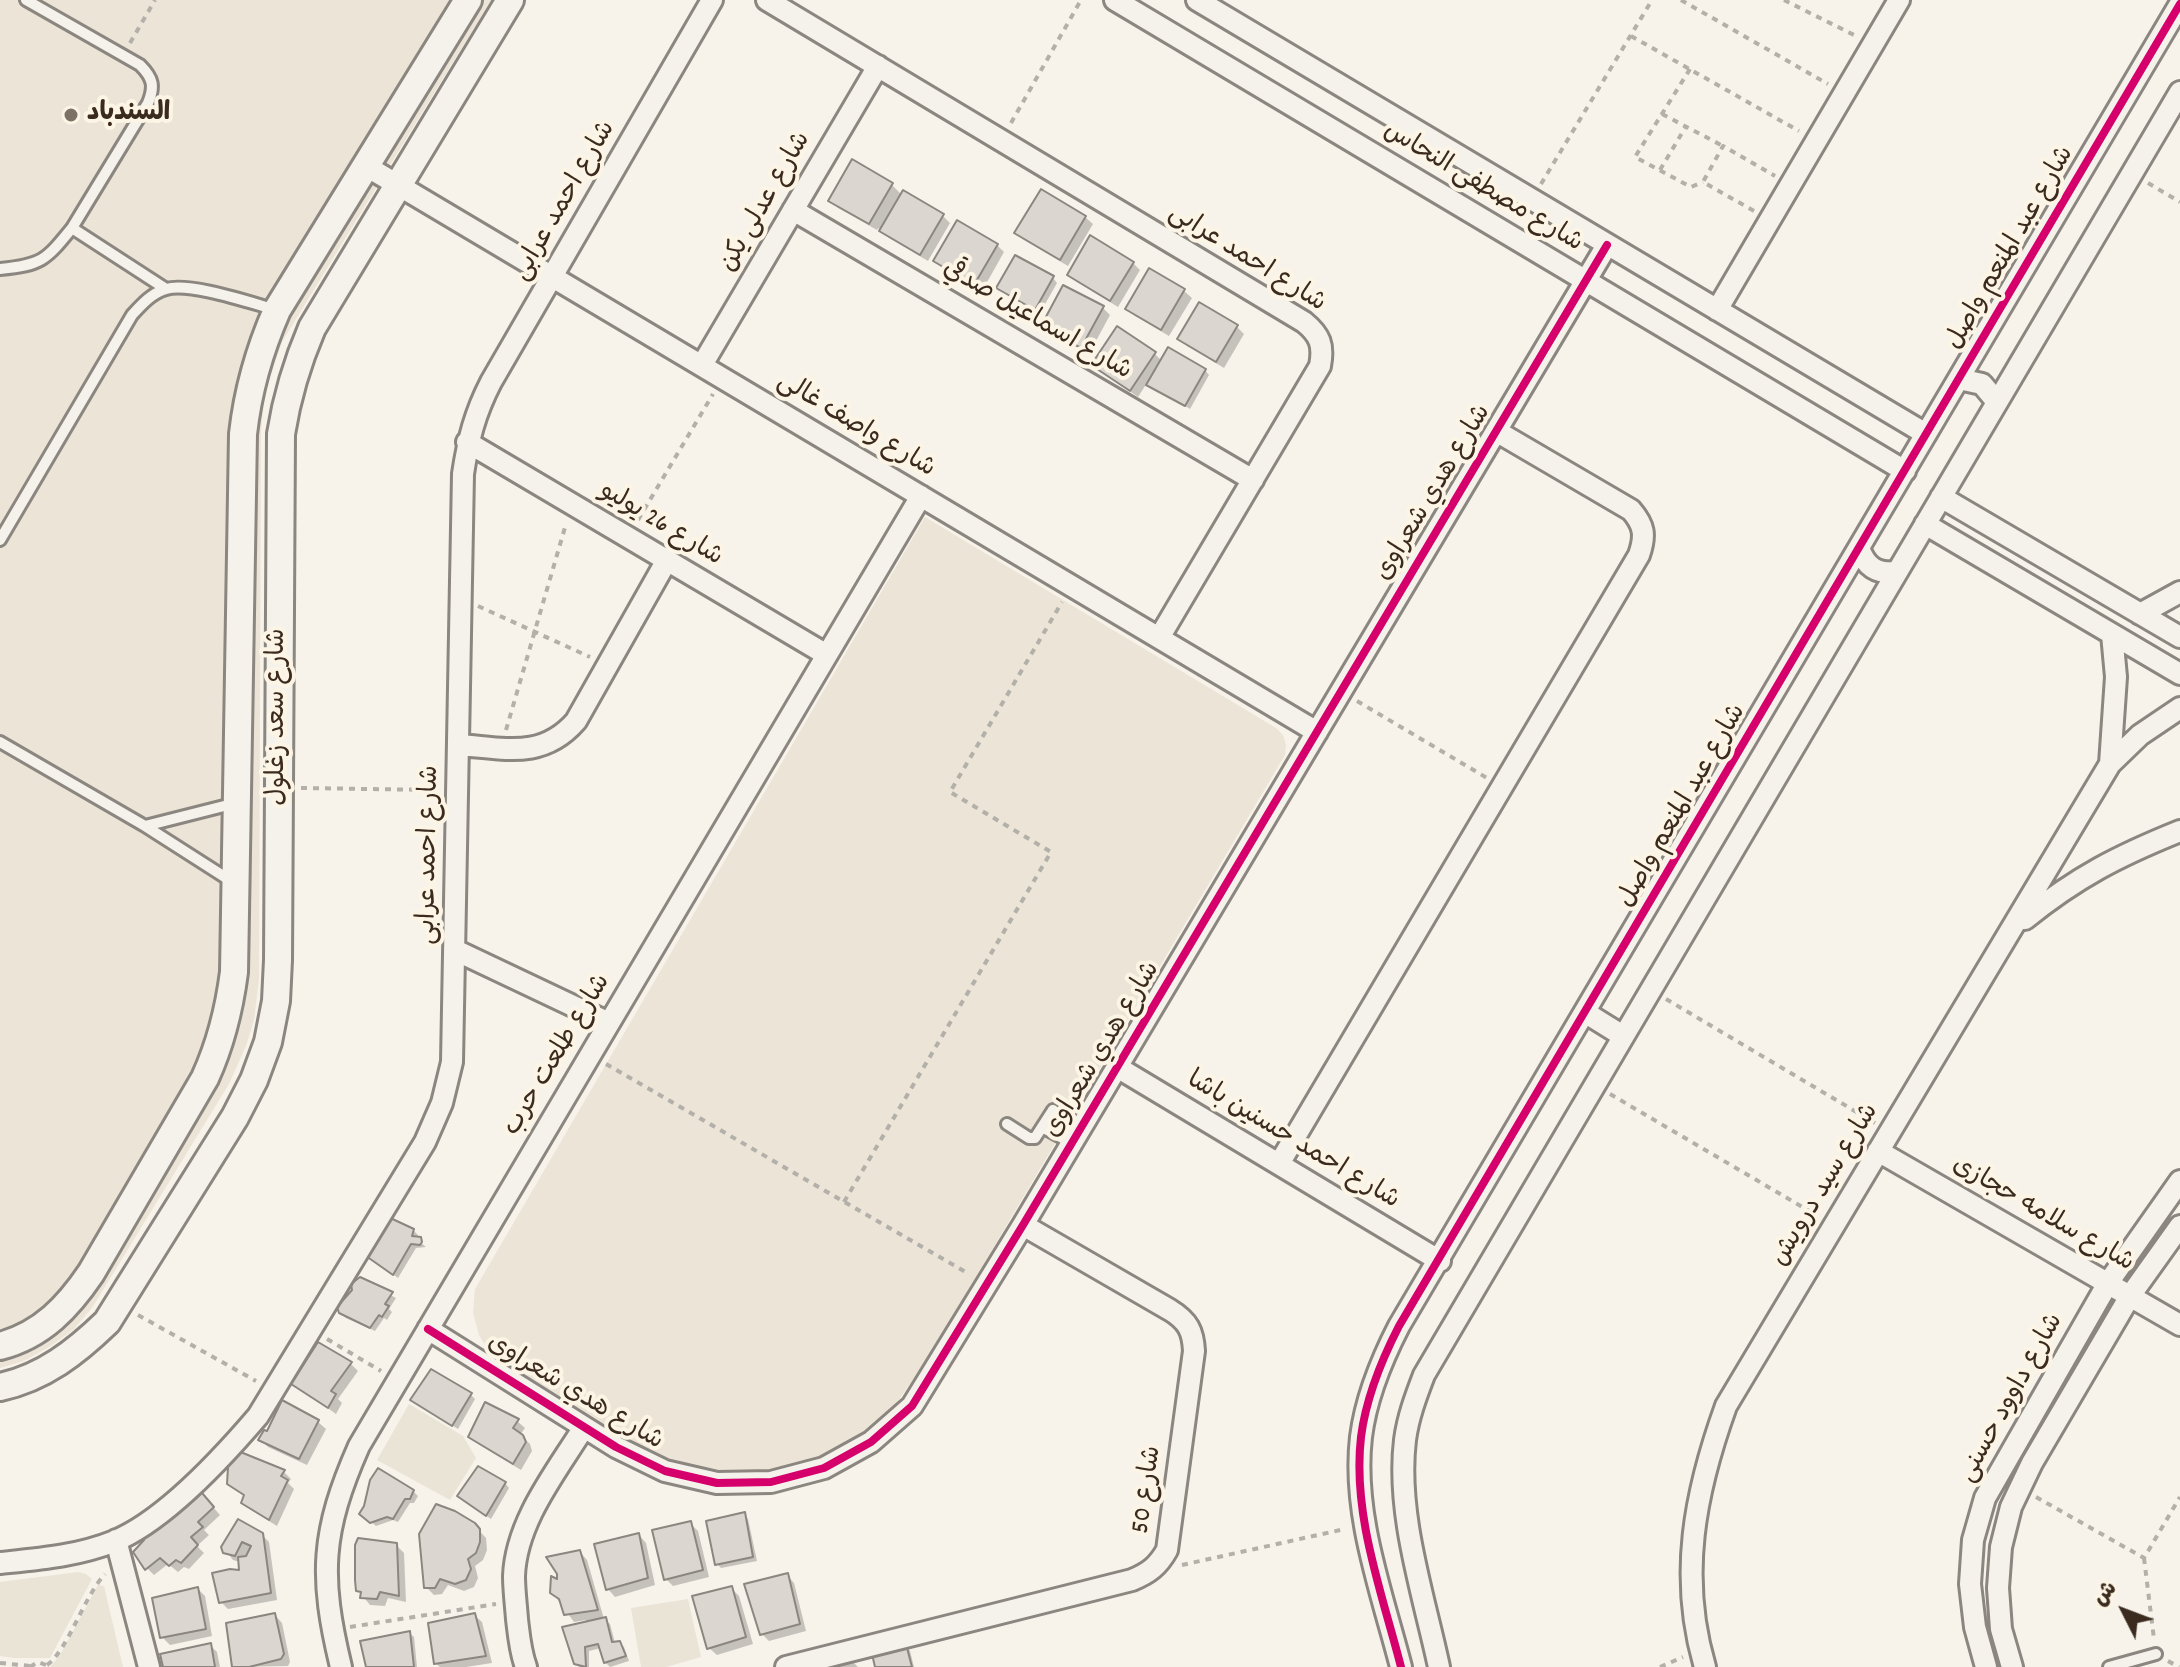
<!DOCTYPE html>
<html>
<head>
<meta charset="utf-8">
<style>
  body { margin:0 }
  #map { position:relative; width:2180px; height:1667px; overflow:hidden; background:#f7f3ea; font-family:Dekko,"Playpen Sans Arabic",sans-serif }
  canvas { display:block }
  .north { position:absolute; left:2084px; top:1571px; width:80px; height:80px; -webkit-text-stroke:6px #fcf5e5; paint-order:stroke; rotate:312deg; font-size:22px; font-weight:700; line-height:32px; text-align:center; color:#3b2a1e }
  .north::after { content:''; display:block; margin:auto; width:28px; height:36px; background:#3b2a1e; clip-path:polygon(50% 0,100% 100%,50% 72%,0 100%) }
</style>
</head>
<body>
<div id="map">
<canvas width="2180" height="1667"></canvas>
<div class="north">ش</div>
</div>
<script>
const ctx = document.querySelector('canvas').getContext('2d');
ctx.lineJoin = 'round';
function fillPath(path, color) { ctx.fillStyle = color; ctx.fill(path, 'evenodd'); }
function trace(path, color, width, dash) { ctx.strokeStyle = color; ctx.lineWidth = width; ctx.lineCap = dash ? 'butt' : 'round'; ctx.setLineDash(dash || []); ctx.stroke(path); }
function drawText(font, color, halo, rows, align = 'center') {
  ctx.font = font + ' Dekko,"Playpen Sans Arabic",sans-serif'; ctx.lineWidth = 8; ctx.setLineDash([]); ctx.textBaseline = 'middle'; ctx.strokeStyle = halo; ctx.fillStyle = color; for (const [text, x, y, turn = 0] of rows) {
    ctx.save(); ctx.translate(x, y); ctx.rotate((+turn || 0) * Math.PI / 180); ctx.textAlign = isNaN(turn) ? turn : align; if (halo) ctx.strokeText(text, 0, 0); ctx.fillText(text, 0, 0); ctx.restore();
  }
}
const built = new Path2D(`
  M0,0h491l-209,342 -17,50 -4,39 -2,548 -5,41 -8,26 -17,38 -137,224 -19,22 -24,17 -25,14 -24,7z
  M925,517l351,211 7,7 3,10 -1,10 -357,603 -30,43 -19,22 -27,21 -46,19 -30,7 -50,1 -45,-8 -42,-15 -148,-93 -12,-20 -6,-22 2,-24z`);
const green = new Path2D(`
  M409,1404l54,32 13,22 -26,42 -73,-40z
  M78,1572l8,2 6,5 -42,79h-36l-14,-2v-74z
  M98,1585l6,1 19,81h-73l10,-12z
  M688,1599l13,58 -35,10h-25l-10,-59z`);
const shadow = new Path2D(`
  M853,162l39,23 10,10 41,21 7,7 -22,38 -39,-23 -11,-10 -1,2 -39,-22 -7,-8z
  M1085,217l8,7 -25,42 -44,-26 -7,-7z
  M997,245l7,7 -22,39 -39,-23 -8,-7z
  M1133,263l7,7 -22,37 -41,-25 -8,-7z
  M1150,270l34,21 8,7 -23,38 -34,-20 -7,-7z
  M1053,278l4,5 -17,30 -41,-25z
  M1103,308l7,7 -21,39 -38,-21 -8,-7z
  M1237,327l7,7 -20,34 -37,-22 -7,-8z
  M1155,354l7,7 43,9 4,5 -19,34 -43,-26 -9,14 -45,-32z
  M413,1230l5,5 -2,4 10,8 -10,1 -18,30 -25,-18z
  M360,1279l36,19 -7,11 3,3 -5,8 -3,-2 -9,13 -29,-13 -6,-6z
  M350,1363l8,8 -20,28 4,4 -6,11 -42,-30z
  M470,1394l5,5 -17,30 -41,-25z
  M283,1403l35,19 8,7 -19,36 -39,-18 -7,-7 7,-6z
  M517,1421l8,7 -5,7 10,9 2,7 -11,19 -43,-26 -8,-7z
  M239,1453l45,19 7,7 -3,4 6,6 -17,37 -26,-16 -7,-8 2,-5 -18,-14z
  M505,1483l4,5 -18,31 -27,-19z
  M413,1491l5,5 -4,7h-4l-12,19 -5,-2 -17,6 -14,-12z
  M204,1497l16,18 -16,15 5,5 -12,11 7,7 -15,16 -5,-2 -6,5 -10,-8 -14,11 -7,-7z
  M744,1514l4,5 9,42 -36,7 -4,-4z
  M691,1524l7,7 11,46 -36,9 -7,-7z
  M474,1525l12,13 1,12 -4,10 -8,6 3,12 -4,9 -10,4 -16,-6 -6,9 -8,1 -8,-8z
  M261,1534l8,8 8,58 -49,9 -7,-7 20,-29 -1,-11 -7,-2 -10,-13z
  M639,1535l7,8 9,42 -40,12 -7,-8z
  M396,1545l8,8 2,49 -18,-4 -3,8 -15,-1 -12,-15z
  M580,1552l7,8 17,59 6,5 5,19h4l5,4 5,14 -19,6 -5,-5 -4,-14 -12,3v16h-10l-3,-4 10,-43 -12,2 -22,-30z
  M787,1575l7,8 12,48 -37,10 -7,-7z
  M731,1588l8,8 14,48 -36,11 -8,-7z
  M198,1589l7,7 7,40 -42,9 -8,-8z
  M275,1615l7,8 8,39 -2,4 -54,1z
  M474,1615l8,7 10,41 -26,4h-26l-4,-3z
  M409,1633l5,4 3,30h-49z
  M210,1645l7,7 3,15h-55z
  M906,1646l4,5 4,16h-37z
  M853,1662l5,5h-34z`);
const building = new Path2D(`
  M852,159l41,24 -24,41 -41,-23z
  M1041,189l45,27 -26,44 -46,-27z
  M903,190l41,24 -24,41 -41,-24z
  M957,220l41,24 -24,41 -41,-24z
  M1090,235l44,27 -24,39 -43,-26z
  M1015,255l39,21 -19,34 -39,-22z
  M1149,268l36,21 -24,41 -36,-21z
  M1063,285l41,21 -23,42 -40,-22z
  M1199,302l39,23 -22,37 -39,-23z
  M1117,326l39,26 -26,39 -39,-26z
  M1168,347l38,22 -21,37 -39,-21z
  M386,1216l28,13 -2,7 9,1 1,5 -2,3 -9,-1 -18,31 -27,-19z
  M360,1277l33,15 -8,12 4,2 -7,11 -3,-2 -9,13 -31,-15 -2,-6 15,-17 -1,-6z
  M318,1342l34,20 -21,29 5,3 -8,14 -37,-24z
  M431,1369l41,24 -20,33 -42,-26z
  M282,1400l37,20 -20,39 -41,-19 6,-10 3,1z
  M485,1402l34,17 -6,9 10,7 3,7 -13,22 -45,-27z
  M238,1451l47,19 -4,6 7,4 -19,40 -28,-17 3,-8 -17,-11 1,-17z
  M478,1466l28,16 -20,34 -29,-20z
  M378,1468l36,22 -4,9h-5l-12,20 -6,-2 -17,6 -11,-9 5,-8 6,-26z
  M197,1487l17,20 -16,15 5,5 -12,10 7,8 -17,18 -5,-3 -7,6 -9,-8 -15,12 -12,-18 11,-12 -3,-9z
  M436,1504l19,7 20,12 5,6v13l-4,11 -8,6 3,10 -5,11 -11,4 -15,-5 -5,9h-11l-5,-54z
  M745,1512l8,45 -38,8 -9,-44z
  M238,1519l25,14 8,60 -52,10 -7,-30 18,-4 9,1 -1,-13 8,-1 5,-10 -9,-4 -7,14 -12,-3 -2,-6z
  M691,1521l12,49 -39,10 -12,-50z
  M639,1533l9,45 -42,12 -12,-46z
  M358,1538l39,5 2,53 -19,-4 -3,7 -17,-1 1,-6 -5,-1 -1,-11v-35z
  M580,1550l18,60 -34,5 -5,-16 -9,-6 1,-17 6,3v-5l-11,-17z
  M788,1573l12,51 -40,11 -16,-51z
  M732,1586l14,51 -39,12 -15,-53z
  M198,1587l8,42 -46,9 -8,-40z
  M275,1613l9,41 -3,5 -32,8h-17l-6,-44z
  M475,1613l11,43 -52,8 -6,-41z
  M606,1617l6,25 8,-1 6,15 -22,7 -6,-19 -13,3 1,20 -12,-3 -12,-37z
  M410,1631l4,36h-48l-6,-26z
  M211,1643l4,24h-52l-3,-13z
  M906,1644l6,23h-37l-3,-13z`);
const path = new Path2D(`
  M1681,0l147,84
  M1784,0l72,36
  M1631,36l168,95
  M130,43l25,-43
  M1690,69l-55,88 56,30 12,-5
  M1662,114l61,32
  M1011,123l70,-123
  M1660,170l25,-42
  M2148,183l32,19
  M1541,184l111,-184
  M1754,211l-51,-29 20,-36 52,30
  M638,520l75,-126
  M478,606l112,51
  M1357,701l130,77
  M506,730l60,-206
  M301,788l136,2
  M1666,999l209,124
  M606,1064l363,210
  M1610,1094l206,121
  M844,1202l207,-350 -101,-60 112,-190
  M138,1315l118,66
  M327,1339l54,32
  M2036,1497l108,61 36,-61
  M2144,1558l10,81
  M1182,1565l163,-36
  M350,1627l146,-23
  M2168,1661l11,6
  M0,1663l31,3
  M47,1665c21,-15 36,-67 58,-91
  M30,1667l8,-5 8,3
  M1660,1667l23,-10`);
const service = new Path2D(`
  M26,0l114,65c13,13 15,21 8,38l-76,125 94,61
  M0,269c42,-4 46,-9 72,-41
  M0,540l132,-225c10,-11 20,-22 34,-26 24,-7 85,14 111,21
  M0,742l145,84 86,55
  M145,826l91,-23
  M1007,1124l22,14h6l18,-28
  M1042,1127l30,16
  M2109,1667l47,-13`);
const minor = new Path2D(`
  M767,0l537,322c16,13 20,23 16,44l-161,272
  M1115,0l790,471
  M1197,0l729,434
  M366,166l951,566
  M793,210l460,270
  M1717,310l182,-310
  M702,365l176,-299
  M1959,379l23,5 15,18
  M467,442l360,213
  M1941,497l239,140
  M1925,524l255,150
  M1859,548c7,19 17,26 38,24
  M2140,614l40,-22
  M459,745c45,3 83,15 117,-24l91,-161
  M2110,764l6,-87 -4,-43
  M2025,919c52,-42 93,-63 155,-88
  M455,950l154,73
  M1586,1013l37,23
  M1117,1067l323,194
  M1878,1151l302,174
  M1279,1164l360,-609c7,-20 5,-30 -8,-45l-135,-79
  M428,1329l188,118 49,24 52,12 54,-1 53,-14 47,-26 41,-36 111,-181 584,-980
  M116,1540l33,127
  M0,1563c39,-4 78,-7 115,-22 50,-21 108,-84 143,-125l167,-274 17,-39 10,-41 11,-588c5,-34 12,-61 28,-92l221,-382
  M341,1667c-22,-91 -20,-135 18,-221l562,-950
  M526,1667c-6,-16 -7,-31 -9,-48 -1,-14 -3,-29 -3,-43 2,-55 43,-105 70,-149
  M786,1667l346,-87c17,-7 26,-14 35,-30l27,-199c-1,-20 -6,-30 -24,-41l-147,-85
  M1401,1667c-19,-74 -49,-153 -40,-230 5,-40 20,-76 38,-111l781,-1322
  M1439,1667c-15,-71 -43,-153 -34,-227 3,-23 11,-44 19,-65l756,-1283
  M1705,1667c-27,-91 -10,-175 21,-261l384,-642 30,-29 40,-27
  M1986,1667l-11,-40 -5,-43 3,-44 12,-42 123,-215 72,-102
  M2012,1667l-11,-38 -3,-41 3,-41 10,-40 21,-44 98,-167 50,-70`);
const tertiary = new Path2D(`
  M0,1346c42,-11 68,-39 91,-73l114,-195c16,-35 24,-67 29,-106l9,-538c5,-45 16,-83 34,-124l191,-310
  M0,1387c43,-9 76,-35 107,-65l128,-205 19,-37 14,-38 8,-41 2,-41 3,-526c6,-38 16,-71 31,-106l198,-328`);
const cycleway = new Path2D(`
  M428,1329l188,118 49,24 52,12 54,-1 53,-14 47,-26 41,-36 111,-181 584,-980
  M1401,1667c-19,-74 -49,-153 -40,-230 5,-40 20,-76 38,-111l781,-1322`);
const markers = [
  [71,115,8,"#7d7065"]
];
const poiNames = [
  ["السندباد",87,115]
];
const streetNames = [
  ["شارع مصطفى النحاس",1482,189,31],
  ["شارع احمد عرابى",566,202,-60],
  ["شارع عدلى يكن",767,203,-60],
  ["شارع عبد المنعم واصل",2012,249,-60],
  ["شارع احمد عرابى",1246,260,32],
  ["شارع اسماعيل صدقي",1036,322,30],
  ["شارع واصف غالى",855,427,31],
  ["شارع هدي شعراوى",1435,494,-59],
  ["شارع 26 يوليو",660,526,31],
  ["شارع سعد زغلول",279,717,-90],
  ["شارع عبد المنعم واصل",1684,807,-60],
  ["شارع احمد عرابى",431,855,-89],
  ["شارع هدي شعراوى",1104,1051,-59],
  ["شارع طلعت حرب",559,1056,-59],
  ["شارع احمد حسنين باشا",1292,1142,31],
  ["شارع سيد درويش",1827,1186,-59],
  ["شارع سلامه حجازى",2042,1216,30],
  ["شارع هدي شعراوى",574,1394,31],
  ["شارع داوود حسنى",2013,1399,-61],
  ["شارع 50",1149,1490,-82]
];
fillPath(built, '#ebe4d7');
fillPath(green, '#eae4d7');
fillPath(shadow, '#0003');
fillPath(building, '#dbd7d0');
trace(building, '#8b867f', 2);
trace(service, '#8b867f', 16);
trace(minor, '#8b867f', 26);
trace(tertiary, '#8b867f', 32);
trace(path, '#b3afa9', 4, [6, 6]);
trace(service, '#f5f2ec', 10);
trace(minor, '#f5f2ec', 20);
trace(tertiary, '#f5f2ec', 26);
trace(cycleway, '#d6006c', 8);
for (const [x, y, r, color] of markers) { const dot = new Path2D(); dot.arc(x, y, r, 0, 2 * Math.PI); ctx.fillStyle = color; ctx.fill(dot); trace(dot, '#fcf5e5', 3); }
drawText('bold 26px', '#3b2a1e', '#fcf5e5', poiNames, 'left');
drawText('26px', '#3b2a1e', '#fcf5e5', streetNames);
</script>
</body>
</html>
